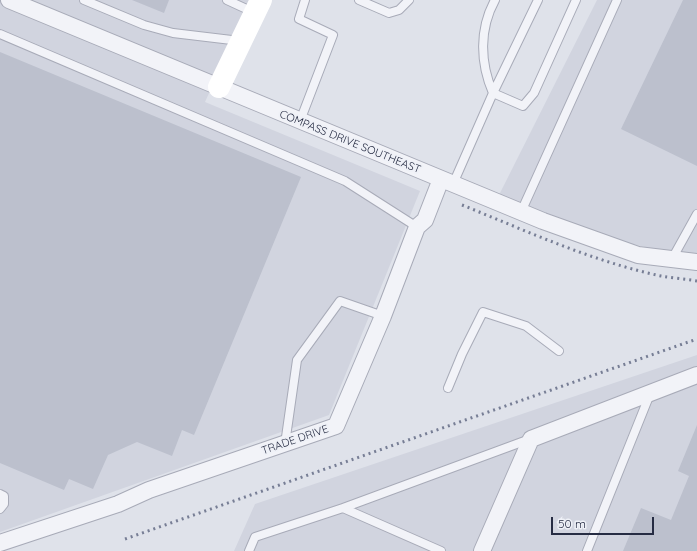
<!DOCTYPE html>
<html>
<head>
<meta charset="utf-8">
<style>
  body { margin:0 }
  #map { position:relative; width:697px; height:551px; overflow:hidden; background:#dfe2ea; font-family:Quicksand,sans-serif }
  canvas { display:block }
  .scale { position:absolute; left:551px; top:517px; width:103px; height:18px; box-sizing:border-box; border:2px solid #262c43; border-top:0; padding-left:5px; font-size:12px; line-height:14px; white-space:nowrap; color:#262c43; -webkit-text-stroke:3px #eff1f7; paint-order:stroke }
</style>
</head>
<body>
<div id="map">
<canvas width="697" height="551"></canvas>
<div class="scale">50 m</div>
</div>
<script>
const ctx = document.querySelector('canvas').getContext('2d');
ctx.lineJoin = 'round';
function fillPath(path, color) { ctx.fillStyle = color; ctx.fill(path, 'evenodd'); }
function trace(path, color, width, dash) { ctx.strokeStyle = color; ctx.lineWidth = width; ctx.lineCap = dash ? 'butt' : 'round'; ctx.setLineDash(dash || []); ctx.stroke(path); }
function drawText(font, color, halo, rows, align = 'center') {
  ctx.font = font + ' Quicksand,sans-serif'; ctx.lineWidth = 4; ctx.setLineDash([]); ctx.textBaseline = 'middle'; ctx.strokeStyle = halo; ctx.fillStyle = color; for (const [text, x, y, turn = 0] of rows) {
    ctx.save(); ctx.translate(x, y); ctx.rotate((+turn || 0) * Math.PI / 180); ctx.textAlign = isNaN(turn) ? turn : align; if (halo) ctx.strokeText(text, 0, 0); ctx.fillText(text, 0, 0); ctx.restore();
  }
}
const built = new Path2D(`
  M0,0h251l-46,102 215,89 -91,224 -329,117z
  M597,0h100v254l-35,-3 -76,-18 -88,-36z
  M697,355v196h-463l21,-47z`);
const building = new Path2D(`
  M132,0h37l-5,13z
  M683,0h14v166l-76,-37z
  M0,52l301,125 -107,258 -12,-5 -10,26 -35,-14 -29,13 -15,34 -24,-10 -5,11 -64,-27z
  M697,425v126h-74l18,-43 30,12 18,-44 -11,-5z`);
const lane = new Path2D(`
  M84,0l60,25 29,8 67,8
  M227,0l26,12
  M359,0l30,13 10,-3 10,-10
  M495,0c-16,29 -15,63 -2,93l30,13 11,-13 42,-93
  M0,34l345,147 72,46
  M300,121l33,-86 -34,-16 6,-19
  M453,184l40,-91 45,-93
  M521,212l96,-212
  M672,259l25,-45
  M448,388l14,-34 21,-42 43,14 33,25
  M285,444l12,-84 43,-59 43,15
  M0,494l4,2v8l-4,5
  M249,551l6,-14 88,-29
  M441,551l-98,-43 187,-69
  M587,551l63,-157`);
const street = new Path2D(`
  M9,0l534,221 95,34 59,7
  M0,543l118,-39 31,-14 187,-64 47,-110 34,-89 8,-7 16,-41
  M482,551l49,-112 166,-64`);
const secondary = new Path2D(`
  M219,87l42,-87`);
const rail = new Path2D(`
  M462,205c65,26 129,56 199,71 11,2 24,3 36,5
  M125,539l572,-200`);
const streetNames = [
  ["COMPASS DRIVE SOUTHEAST",350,142,22],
  ["TRADE DRIVE",295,440,-19]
];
fillPath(built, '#d1d4df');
fillPath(building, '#bcc0cd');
trace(lane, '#a8abb8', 10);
trace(street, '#a8abb8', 18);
trace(lane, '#f2f3f8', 8);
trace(street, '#f2f3f8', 16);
trace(secondary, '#fff', 22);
trace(rail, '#777e95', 3, [2, 4]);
drawText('11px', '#262c43', '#eff1f7', streetNames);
</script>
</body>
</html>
